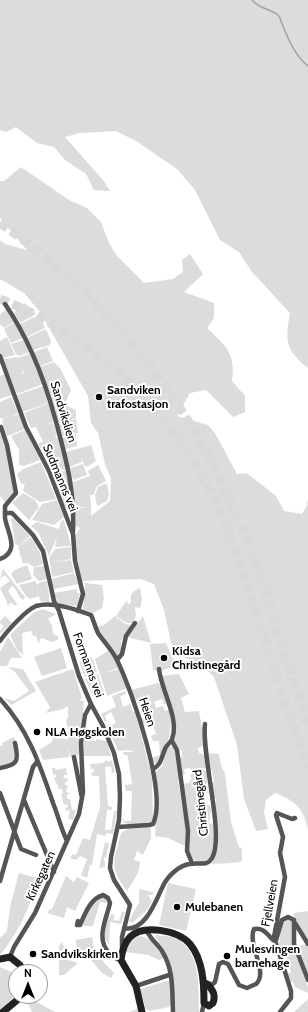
<!DOCTYPE html>
<html>
<head>
<meta charset="utf-8">
<style>
  body { margin:0 }
  #map { position:relative; width:308px; height:1012px; overflow:hidden; background:#fff; font-family:Cabin,sans-serif }
  canvas { display:block }
  .north { position:absolute; left:8px; top:964px; width:40px; height:40px; box-sizing:border-box; background:#fff; border:1px solid #999; border-radius:50%; rotate:0deg; font-size:11px; font-weight:700; line-height:16px; text-align:center; color:#000 }
  .north::after { content:''; display:block; margin:auto; width:14px; height:18px; background:#000; clip-path:polygon(50% 0,100% 100%,50% 72%,0 100%) }
</style>
</head>
<body>
<div id="map">
<canvas width="308" height="1012"></canvas>
<div class="north">N</div>
</div>
<script>
const ctx = document.querySelector('canvas').getContext('2d');
ctx.lineJoin = 'round';
function fillPath(path, color) { ctx.fillStyle = color; ctx.fill(path, 'evenodd'); }
function trace(path, color, width, dash) { ctx.strokeStyle = color; ctx.lineWidth = width; ctx.lineCap = dash ? 'butt' : 'round'; ctx.setLineDash(dash || []); ctx.stroke(path); }
function drawText(font, color, halo, rows, align = 'center') {
  ctx.font = font + ' Cabin,sans-serif'; ctx.lineWidth = 4; ctx.setLineDash([]); ctx.textBaseline = 'middle'; ctx.strokeStyle = halo; ctx.fillStyle = color; for (const [text, x, y, turn = 0] of rows) {
    ctx.save(); ctx.translate(x, y); ctx.rotate((+turn || 0) * Math.PI / 180); ctx.textAlign = isNaN(turn) ? turn : align; if (halo) ctx.strokeText(text, 0, 0); ctx.fillText(text, 0, 0); ctx.restore();
  }
}
const green = new Path2D(`
  M0,0h308v368c-23,-18 -23,-28 -18,-55l-38,-41 -13,-20 -19,-12 -25,-50 -18,-21 -41,-28 -20,-10 -36,2 -15,4 38,43 7,11 -16,-1 -8,-16 -21,-14 -11,-13 -17,-4 -21,-16 -10,5 -6,-2z
  M21,167l48,33 18,8 14,14 8,21 8,13 27,27 29,-4 10,-7 -1,-12 8,-6 13,20 -19,18 30,11v15l-7,10c19,18 29,25 25,53l13,15v16l-12,5 -27,-27 -16,3 -13,23 31,9 7,8 22,41 10,-1 29,23 8,15 18,3 5,-9 1,-7v331c-5,-21 -12,-28 -33,-36l-9,7 -2,13 4,16 -12,2 -12,-32 -7,-54 -23,-68 -10,-10 -31,-15 -9,-42 -10,-26 -13,-5 -61,2 -7,-42 7,-11 -4,-2 -1,-18 16,-1v9l19,-15 1,-23 -6,-14 -7,-31 -7,-10 -3,-27 -48,-84 -16,-19 -24,-14v-39l5,4 22,6 -27,-32v-37h4z
  M25,303l11,11 -16,9 -6,-11 5,-3 -1,-2z
  M7,309l8,12 -11,7 -4,-4v-10z
  M39,315l6,13 -18,9 -7,-13z
  M15,322l8,16 -12,5 -7,-14z
  M46,329l5,12 -1,4 -17,5 -6,-12z
  M7,337l8,18 -13,3 -2,-5v-12z
  M24,340l6,12 -11,4 -3,-2 -5,-10z
  M47,347l6,14 -13,5 -6,-14z
  M31,353l6,16 -2,1 2,-1 6,15 -26,10 -14,-35 15,-2 5,15 -3,2 4,-1 -6,-15z
  M54,362l6,6 11,22 -7,16 -10,3 -14,-42z
  M4,374l8,21 -12,4v-23z
  M43,386l5,17 -25,9 -6,-17z
  M11,397l7,16 -7,4 8,-3 6,15 -18,7 -5,-15 2,-2 -4,-1v-16z
  M49,403l5,19 -11,3 10,-2 4,12 -2,1 1,2h2l9,31 -15,3 -5,-10 2,-1 -11,-17 5,-3 -7,-14 -5,1 -7,-15z
  M67,406l9,4v8l-18,5 -4,-13z
  M76,419l2,14 -16,3 -4,-12z
  M0,427l5,16 10,50 -10,9 -5,-6z
  M25,430l15,30 -16,6 -5,-1v-15l-8,-14z
  M76,434l1,12 -12,3 -3,-11z
  M91,445l5,16 -9,6 -3,-2 -2,-6v3l-13,5 -3,-15z
  M41,462l15,37 -16,3 -17,-11 2,-7h-4l-4,-10 6,-5z
  M83,464l4,11 -14,5 -3,-12z
  M98,465l8,16 -9,5 -4,9h-3l1,12h-16l-2,-25 17,-6 -2,-5z
  M67,470l5,35 -8,1 -10,-27 1,-6z
  M107,483l2,12 -2,6 -10,5 -2,-11 3,-8z
  M23,493l12,7 4,7 -10,13 -17,-17z
  M57,500l7,17 -10,8 -22,-5 10,-16z
  M11,518l3,1 16,17 -11,10 -4,-2z
  M64,520l7,26 -16,1 2,-10 -8,19 -11,-24 -7,-6 6,-4 22,7 2,-8z
  M31,537l8,14 4,13 -9,3 -7,-4 -4,1 -5,-17z
  M71,547v12l-19,4 19,-3 3,12 -22,5 -3,-19 6,-9z
  M27,565l5,14 -15,5 -6,-10 4,-4z
  M44,566l3,13 -8,2 -6,-6 1,-8z
  M3,569l22,28 -2,3c-7,-5 -4,-9 -11,-14l-4,5 9,13 -1,2 -5,-3h-2v3l-2,-1v-3l-7,-14 10,-7 -5,-6 -5,4z
  M74,573l5,11 -25,5 -3,-10z
  M36,581l3,15 -9,3 -4,-3 -7,-11z
  M47,581l2,14v7l-9,-1 -3,-16 3,-3z
  M85,583l17,2 2,13 -2,10 -9,5 -10,-4z
  M140,588l2,11 -2,9 -5,-1 1,9 -3,7h-6l-11,-7 11,-16 1,4 3,-1c-1,-9 0,-11 9,-15z
  M77,589v4h3l-3,13 -19,-2 -4,-11z
  M43,609l13,5 -8,5 4,6 1,9 5,2v4l-6,2 -10,-4 -2,1 -1,5 -3,-8h-3l-2,-5 -9,2 1,22 -5,-4 -8,-16 23,-22z
  M5,616l7,7 -12,11v-3l4,-5 -4,-3v-2z
  M115,616l11,8 5,1 -10,16v12l-4,4 -20,-30 7,-2z
  M143,616l8,27 -24,-6z
  M8,637l14,21h-11l-4,8h-7v-14z
  M166,643l10,23 -19,6 -1,-2h-3l-3,-26z
  M61,648l6,20 -25,8 -8,-19z
  M108,651l7,8 3,9 -18,6 -5,-15z
  M92,657l5,15 -12,5 -6,-16z
  M8,667l15,2 13,22 -25,14 -7,-7 10,3 15,-10 -14,-19z
  M73,669l9,29 -3,2 5,1 -5,54 -9,2 -2,-12 1,12 -26,3 -4,-10 13,-8 1,-4 14,1 1,2v-13l-2,-7 2,-4v-11l-5,3 -17,4 4,-6 -15,-25z
  M119,669l8,19 -20,8 -7,-22z
  M98,674l7,21 -12,2 -8,-18z
  M179,674l10,20 -8,4 4,14 14,-1 3,17 1,18 -5,2 1,5 5,2 2,13 -4,1 5,3v12l-3,1 4,3 1,5 -2,1 -2,-5 -5,1 1,11h5v4h4l1,6 -2,12 4,1c0,10 5,39 -13,38 -6,-1 -10,-5 -12,-10l-5,-68 6,-1 2,-4 -1,-11 -6,1 1,5 -3,1 -3,-18h3v-6l-4,-3 -4,-8 -1,-23 -11,-41z
  M158,683l2,1 7,20h-3l-2,-5 -8,3 2,6 7,-2 2,5 4,-1c5,21 -2,34 -10,53h-5l-3,-5 9,-3 -1,-14h-6l-2,-5 5,-2 -4,-12 -10,2 -1,-5 10,-4 -4,-9 2,-1 -1,-3 -9,2 -2,-5 -3,1 -3,-10z
  M125,691l1,3 -6,2 3,11 7,-3 3,8h2l17,65 1,43c-5,6 -23,6 -30,2v-3h1v2h7l1,-30h-6l-1,-6 7,-1 -4,-27 -1,-2h-3l-1,-3h11l-5,-2 -11,1 -9,-21 1,-4 6,-3 -5,-11 -6,4 2,5 -2,1 -4,-8 15,-7 -4,-11z
  M14,737l2,5 -3,21 -13,3v-20l3,-1 -1,-2z
  M96,739l11,2 4,15h-28l1,-16 12,1z
  M172,746l3,2 5,31 -2,1 9,55 -2,11 -17,-8 -13,-2 1,-22 -1,-41 8,-8 3,-17z
  M208,753l11,1 2,11 4,9 6,48 8,25 3,1v13c-9,3 -20,2 -30,3l4,-18h5l-5,-1v-17h3l-3,-2 -1,-22 1,-1v-5l-3,1 -2,-17h3l-2,-11h-3z
  M107,760l1,2 4,-2 3,12 -3,1 -1,-7 -6,1 3,39 4,1v3h-5l-2,20h6l3,-19h3l-4,23 -7,-1v3l-9,-2 -5,31h-2l-3,13 -6,-3 6,-16 -7,-3 -4,4 -6,-2 3,-4 3,1 7,-17 7,2 10,-33 -1,-31h-7l-1,-3 3,-1v-3h-3l-1,-5 13,-1z
  M52,768h3l1,2 10,-2 1,7h-3v3h3l1,3 -3,1v3h3l-2,7 4,1 -3,2v4h3l2,11h4l-3,10 -4,-1 -1,-4 2,-1 -1,-4 -3,1 -1,-3 3,-1 -1,-3 -3,1 -3,-11 2,-1 -1,-4h-4v-3l-4,-8 2,-1 -1,-3 -2,1z
  M149,827l2,3v8l-8,17 -6,-4 -3,9 6,2c0,10 -7,20 -13,29 -19,-25 -13,-29 -6,-58l8,-5z
  M105,842l4,1 -3,15 -2,-1 1,10 -6,1z
  M19,873l18,5c-5,27 -19,55 -37,77v-17l7,-7 3,-24z
  M66,876l8,6 3,-5 12,6 -14,28 -8,-4 -3,11 -17,-5 3,-4h2z
  M168,883l28,6 -10,42 -27,-6z
  M139,889l14,3v3h-5l4,6 -4,8 -16,14 -3,-2 10,-19z
  M102,897l5,3 -1,3 -6,-1 -7,24h-11l7,-17z
  M307,911l1,1v30l-14,-25v-4z
  M122,912h3l-4,12 -11,-2 -1,23 -3,-5 -3,-1 4,-18 4,-7 4,1 -2,5 6,1z
  M287,919l5,2v23l16,43v6l-13,-6 -2,-5h-2l-4,-8 4,-2 -6,-14h-4c-2,-11 -4,-31 6,-39z
  M157,935c5,1 11,1 15,2 30,10 26,51 27,75h-25c0,-37 0,-44 -19,-76z
  M136,936c15,-1 22,11 28,22l-5,2 -11,-5 -23,-3 6,-12z
  M92,937l2,12 -3,1 1,4h-11l-5,-9v-5z
  M62,942l3,7 -1,10 12,3 1,2 -13,11h-5v-29z
  M306,944l2,3v28l-12,-28z
  M98,956l16,17 -3,5 -9,-5 -11,-13z
  M0,967l16,7v21l-16,15z
  M170,980l2,23 -3,4 -20,4 -4,-3 -3,4h-13l16,-6 -5,-17z
  M31,999l24,13h-23l-4,-10z
  M308,999v13h-14z`);
const stream = new Path2D(`
  M252,0c6,8 18,9 26,15 2,2 2,3 3,6 6,15 13,34 27,45`);
const highwayTunnel = new Path2D(`
  M0,223c101,70 181,166 230,278 32,72 53,149 78,223
  M0,299c105,41 185,124 227,229l81,241`);
const street = new Path2D(`
  M5,304c24,35 39,74 50,114 11,41 20,71 18,114
  M0,356l26,71 23,44 24,63 2,27 8,33 -5,17
  M6,513h6l21,22 10,16 11,50 5,10 20,65 12,28 12,22 11,27 5,21 1,23 -1,23 -8,37 -1,11 4,12 16,25 -8,32v13
  M0,559c21,-8 7,-27 5,-41 0,-4 0,-8 0,-12l11,-13 -9,-48 -6,-18
  M0,641c7,-10 26,-31 36,-35 15,-5 42,4 55,9 3,6 4,12 7,18 6,9 14,17 19,27 15,31 51,133 36,164l-4,1 -31,2
  M117,660l5,-6 4,-18 9,-13
  M0,699c28,30 40,66 53,104 5,12 8,26 14,38
  M172,741l5,9 11,81 -1,20 5,12
  M74,757l8,41
  M0,768c18,-3 19,-7 15,-25
  M153,769c9,-5 8,-11 12,-20 1,-4 6,-6 7,-10 8,-20 -11,-49 -13,-70
  M0,793l21,56 15,6
  M24,800l30,72
  M0,881l33,-114 4,-5
  M78,921l-1,4h3c5,-11 10,-26 23,-30l5,3 2,5c-4,18 -15,36 0,51 3,4 6,5 11,6
  M295,923l13,21
  M124,928c21,5 32,-28 39,-42 4,-9 16,-21 27,-22 9,-2 17,3 22,-6 13,-22 -11,-104 -7,-134
  M147,931c3,8 11,13 15,20 12,19 10,40 11,61
  M10,957l4,-10 21,-34 44,-99 4,-22 -2,-49 4,-28 6,-11
  M207,984h6l2,-2 4,-18 4,-2 5,2 11,21 8,3 9,-4c13,-12 -9,-39 -2,-55 9,-2 13,5 19,11h3l6,-20 6,-3 6,3v24l14,36
  M136,986l33,-11
  M202,1012l2,-9
  M280,1012l11,-14v-7l-17,-54 11,-60 -5,-24 3,-16 -7,-22 1,-2 15,6 3,-1`);
const secondary = new Path2D(`
  M0,959l10,-2 10,8 5,7
  M3,1012l19,-16
  M142,1012l-6,-26 -15,-26c1,-8 3,-17 9,-23 13,-13 48,-7 60,7 13,16 14,39 14,59l5,3 4,-3c3,-8 0,-13 -6,-19`);
const markers = [
  [99,397,4,"#000"],
  [164,658,4,"#000"],
  [37,732,4,"#000"],
  [177,907,4,"#000"],
  [33,954,4,"#000"],
  [227,956,4,"#000"]
];
const poiNames = [
  ["Sandviken",107,390],
  ["trafostasjon",107,404],
  ["Kidsa",172,651],
  ["Christinegård",172,665],
  ["NLA Høgskolen",45,732],
  ["Mulebanen",185,907],
  ["Mulesvingen",235,949],
  ["barnehage",235,963],
  ["Sandvikskirken",41,954]
];
const streetNames = [
  ["Sandvikslien",63,412,73],
  ["Sudmanns vei",60,478,67],
  ["Formanns vei",88,665,70],
  ["Heien",147,712,72],
  ["Christinegård",201,803,-96],
  ["Kirkegaten",41,876,-65],
  ["Fjellveien",270,903,-80]
];
fillPath(green, '#dcdcdc');
trace(stream, '#a3a3a3', 1.5);
trace(highwayTunnel, '#d9d9d9', 9, [9, 4.5]);
trace(street, '#555', 4.5);
trace(secondary, '#222', 7);
for (const [x, y, r, color] of markers) { const dot = new Path2D(); dot.arc(x, y, r, 0, 2 * Math.PI); ctx.fillStyle = color; ctx.fill(dot); trace(dot, '#fff', 1.5); }
drawText('bold 12px', '#000', '#fff', poiNames, 'left');
drawText('12px', '#000', '#fff', streetNames);
</script>
</body>
</html>
